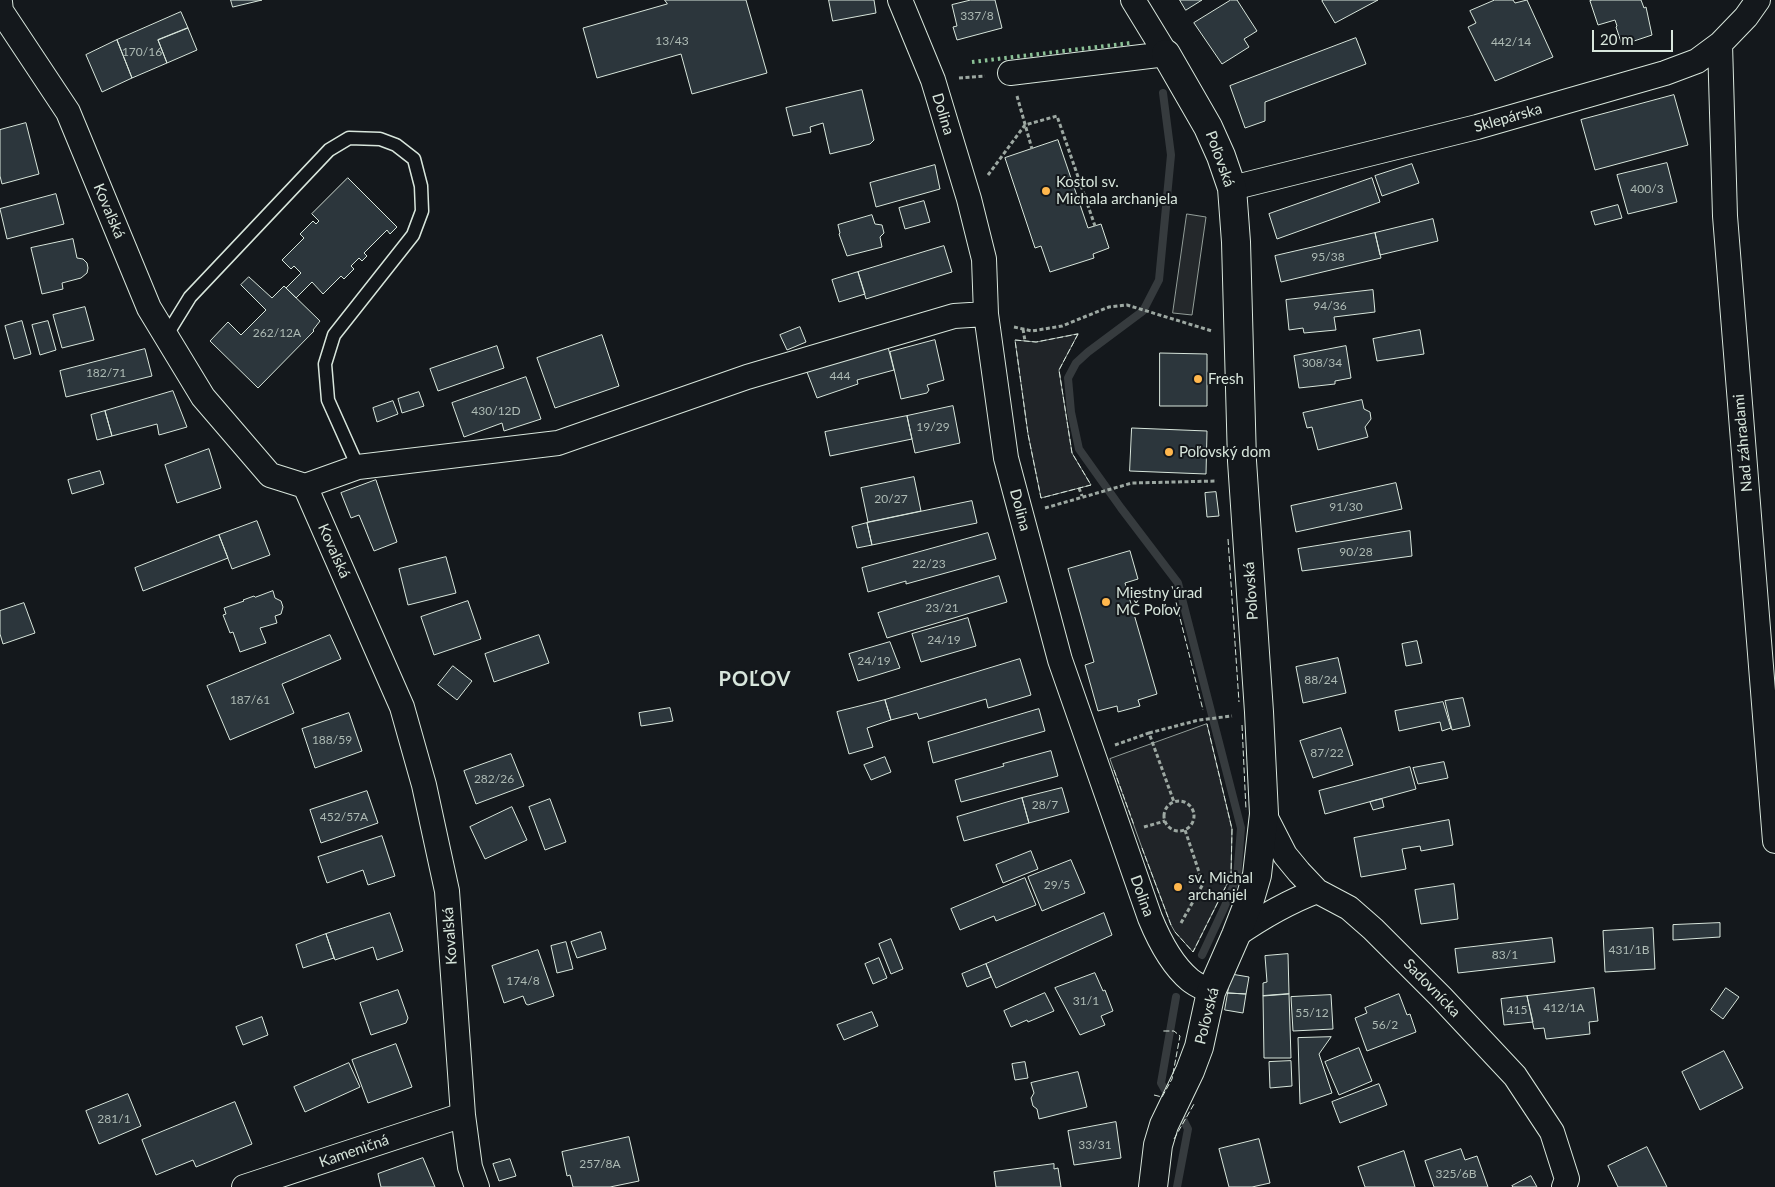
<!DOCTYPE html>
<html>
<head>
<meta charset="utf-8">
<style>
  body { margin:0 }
  #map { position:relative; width:1775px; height:1187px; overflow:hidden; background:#14181c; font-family:Lato,sans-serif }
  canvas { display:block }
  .scale { position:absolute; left:1592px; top:30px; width:81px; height:22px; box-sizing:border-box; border:2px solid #d8e6dc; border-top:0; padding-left:6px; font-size:15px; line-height:18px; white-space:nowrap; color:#d8e6dc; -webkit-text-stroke:4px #14181c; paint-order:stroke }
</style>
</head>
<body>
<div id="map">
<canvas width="1775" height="1187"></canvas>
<div class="scale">20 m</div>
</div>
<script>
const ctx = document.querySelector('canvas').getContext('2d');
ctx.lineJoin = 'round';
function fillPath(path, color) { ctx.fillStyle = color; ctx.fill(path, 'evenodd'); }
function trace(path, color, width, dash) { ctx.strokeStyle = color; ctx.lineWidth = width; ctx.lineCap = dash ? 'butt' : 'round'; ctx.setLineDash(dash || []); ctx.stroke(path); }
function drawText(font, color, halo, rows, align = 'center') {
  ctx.font = font + ' Lato,sans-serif'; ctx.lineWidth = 4; ctx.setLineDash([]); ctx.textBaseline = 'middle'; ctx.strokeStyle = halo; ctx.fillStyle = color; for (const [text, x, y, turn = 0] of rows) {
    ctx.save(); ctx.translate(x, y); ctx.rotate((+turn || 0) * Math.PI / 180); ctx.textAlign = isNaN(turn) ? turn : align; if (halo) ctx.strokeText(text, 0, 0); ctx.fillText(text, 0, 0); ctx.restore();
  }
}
const green = new Path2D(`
  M1078,334l-19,36 13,83 19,32 -50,13 -13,-64 -13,-94 21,2z
  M1207,724l25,105 -1,47 -38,76 -18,-20 -4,-7 -29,-77 -32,-89z`);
const parking = new Path2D(`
  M1187,214l19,3 -14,98 -19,-2z`);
const stream = new Path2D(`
  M1163,93l8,62 -12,125 -16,31 -55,41 -12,11 -8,15 3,34 8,37 42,59 57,75 63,245 -4,49 -13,31 -22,47
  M1165,1090l-4,-7 15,-86
  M1177,1187l11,-58 -5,-10`);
const building = new Path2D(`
  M231,0h31l-29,7z
  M665,0h81l21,73 -75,21 -11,-40 -84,24 -14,-50 84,-24z
  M829,0h45l2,13 -43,8z
  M971,0h24l7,28 -45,12 -4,-13 4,-1 -5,-21z
  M1180,0h22l-16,10z
  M1231,0h6l20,31 -13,8 5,8 -27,17 -28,-41z
  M1324,0h54l-43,23 -13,-22z
  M1495,0h18l2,3 12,-3 26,57 -58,24 -27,-54 8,-4 -6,-12z
  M1593,0h48l3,8 2,-1 6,28 -30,10 -6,-18 1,-1 -2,-6 -17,5 -8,-24z
  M181,12l7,16 -30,12 9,23 -35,15 -15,-38z
  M188,28l9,22 -30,13 -9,-23z
  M1356,38l10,26 -101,38v19l-20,7 -15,-42z
  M117,40l15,38 -30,14 -16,-37z
  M862,90l12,50 -4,4 -40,10 -7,-31 -13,4 1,5 -18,4 -7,-28z
  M1674,95l14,50 -93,25 -14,-50z
  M26,123l13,51 -37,10 -2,-8v-46z
  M1058,140l30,88 13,-4 8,24 -16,6 1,4 -44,14 -9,-26 -6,2 -30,-90z
  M1667,163l10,39 -49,12 -11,-39z
  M1412,164l7,19 -37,13 -7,-20z
  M935,165l5,24 -64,18 -6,-24z
  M348,178l49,49 -7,7 -3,-4 -23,23 3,3 -5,5 -3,-3 -8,8 3,3 -10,10 -3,-3 -18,18 -11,-12 -16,16 -10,-10 15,-15 -7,-7 -3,3 -9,-9 22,-22 -4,-4 13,-13 3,3 3,-3 -7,-7z
  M1372,178l8,24 -103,37 -8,-25z
  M56,194l8,30 -57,15 -7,-30z
  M924,201l6,21 -25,7 -6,-21z
  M1618,205l4,13 -27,7 -4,-13z
  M872,215l3,9 7,1 2,8 -4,4 2,10 -35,9 -8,-22 1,-1 -2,-8z
  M1433,219l5,22 -58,14 -5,-22z
  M1375,233l6,25 -100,24 -6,-26z
  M73,239l4,19 6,1 4,4 1,5 -1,5 -6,5 -19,5 1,6 -21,5 -11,-46z
  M944,246l8,26 -86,27 -8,-27z
  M858,272l7,22 -26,8 -7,-22z
  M249,277l23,21 12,-12 36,35 -7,9 1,1 -56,57 -48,-47 18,-19 13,13 25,-25 -25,-25z
  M1373,290l2,22 -41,5 2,13 -32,3 -1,-5 -14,2 -3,-30z
  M85,307l9,33 -32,8 -9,-33z
  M22,321l9,33 -17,5 -9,-33z
  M48,321l8,29 -16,5 -8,-30z
  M800,327l6,15 -19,8 -7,-15z
  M1420,330l4,24 -47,7 -4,-22z
  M602,335l17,51 -64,22 -18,-50z
  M935,340l9,40 -17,5 2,5 -2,3 -26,6 -11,-47z
  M497,346l7,22 -66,23 -8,-22z
  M1346,346l5,32 -16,3v3l-36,4 -5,-32z
  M888,347l6,23 -37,10 1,4 -41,14 -10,-26z
  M145,349l7,27 -86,21 -6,-26z
  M1160,353l47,1v52h-47z
  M526,377l15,42 -37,12 -2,-8 -38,14 -12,-34z
  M173,391l14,36 -28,8 -2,-11 -45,12 -7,-25z
  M419,392l5,14 -22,7 -4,-14z
  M1362,400l2,9 6,3 1,7 -6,8 3,10 -50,13 -6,-23 -5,1 -4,-15z
  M393,401l5,13 -21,8 -4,-14z
  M953,406l7,37 -45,10 -8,-37z
  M105,411l7,25 -15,4 -6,-25z
  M907,416l5,23 -82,17 -5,-24z
  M1132,428l75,3 -1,43 -76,-3z
  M209,449l12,39 -44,15 -12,-38z
  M100,471l4,13 -32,10 -4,-14z
  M914,477l7,34 -53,11 -7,-34z
  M376,480l21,62 -23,9 -15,-36 -8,3 -10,-25z
  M1396,483l6,26 -106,23 -5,-26z
  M1216,492l3,24 -12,1 -2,-24z
  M972,501l5,22 -105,22 -5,-22z
  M257,521l13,34 -38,14 -13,-34z
  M867,523l5,22 -15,3 -5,-21z
  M1410,531l2,25 -110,15 -4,-22z
  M988,533l8,26 -90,25v-3l-38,11 -6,-24z
  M219,535l9,23 -85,33 -8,-23z
  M1130,551l8,28 -13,4 32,111 -19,6 2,6 -22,6 -1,-6 -19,5 -13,-46 9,-3 -26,-93z
  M446,557l10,36 -48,12 -9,-36z
  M999,576l8,26 -120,36 -9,-25z
  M273,591l2,7 6,3 2,6 -2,7 -6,2 2,7 -17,5 6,15 -26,9 -7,-20 -3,1 -7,-18 3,-1 -2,-6 20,-7 -1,-1 11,-4 1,1z
  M468,601l13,38 -47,16 -13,-38z
  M24,603l11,30 -32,11 -3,-10v-23z
  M968,618l8,28 -55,16 -9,-28z
  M330,635l11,24 -59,25 12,29 -64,27 -23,-54z
  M539,635l10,28 -55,19 -9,-28z
  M1417,641l5,22 -16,3 -4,-22z
  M890,642l10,26 -42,13 -9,-27z
  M1338,658l8,35 -43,10 -7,-36z
  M1020,659l11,36 -43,13 -2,-9 -67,20 -2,-6 -26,7 -6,-20z
  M453,666l19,15 -15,19 -19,-15z
  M1463,698l7,28 -18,4 -7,-29z
  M885,700l6,20 -24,8 6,19 -24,7 -12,-42z
  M1443,702l8,26 -9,3 -2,-9 -41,9 -4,-20z
  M670,708l3,13 -32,5 -2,-13z
  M1039,709l6,22 -112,32 -5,-21z
  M349,713l13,38 -47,17 -13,-39z
  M1341,728l12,37 -40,13 -13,-37z
  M1051,751l7,25 -97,26 -6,-22 49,-14 -1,-2z
  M511,754l13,32 -48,18 -12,-33z
  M885,757l6,15 -20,8 -7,-15z
  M1444,762l4,16 -30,6 -5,-16z
  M1410,767l6,22 -91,25 -6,-23z
  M1062,788l7,24 -40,11 -7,-25z
  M367,791l11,32 -57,20 -11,-33z
  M1022,798l7,25 -65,18 -7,-24z
  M550,799l16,43 -21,8 -16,-43z
  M1382,799l2,8 -11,3 -3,-8z
  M512,807l15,33 -42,19 -15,-32z
  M1449,820l4,25 -32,6 -1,-5 -18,3 4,20 -45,8 -7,-39z
  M382,836l13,40 -27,9 -5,-15 -36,13 -9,-26z
  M1031,851l7,18 -35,14 -7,-18z
  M1071,860l14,33 -43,18 -14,-34z
  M1025,878l11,27 -40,16 -2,-5 -34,14 -9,-21z
  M1454,884l4,35 -37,5 -6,-34z
  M390,913l13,38 -26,9 -4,-13 -38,13 -9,-26z
  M1104,913l8,22 -116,53 -10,-24z
  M1720,923v14l-47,3v-15z
  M1653,928l2,41 -50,3 -2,-41z
  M601,932l5,17 -29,9 -6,-16z
  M326,934l8,24 -31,10 -7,-23z
  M1552,938l3,24 -97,11 -3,-24z
  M891,939l12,30 -12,5 -12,-30z
  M566,942l7,27 -16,4 -6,-27z
  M538,950l16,46 -26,9 -2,-1 -3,-8 -19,7 -12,-37z
  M1288,954l1,40 -26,2v-13l4,-1 -2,-26z
  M879,958l8,20 -14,6 -8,-20z
  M986,964l5,13 -24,10 -5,-13z
  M1095,973l8,18 2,-1 8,21 -12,5 4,9 -25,10 -25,-47z
  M1231,974l18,3 -3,17 -18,-1z
  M1594,988l4,33 -9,1 1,12 -44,5 -2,-11 -10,1 -7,-33z
  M1726,988l13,9 -16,22 -12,-9z
  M398,990l10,28 -2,5 -35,12 -11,-32z
  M1045,993l9,18 -26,11 -1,-2 -16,7 -7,-16z
  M1228,993l18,1 -3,19 -18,-3z
  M1289,994l2,64h-27l-1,-62z
  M1399,994l8,21 3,-1 6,18 -49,19 -12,-33 12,-5 -2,-5z
  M1331,995l2,34 -40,2 -2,-34z
  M1527,996l6,26 -29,3 -3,-26z
  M872,1012l6,14 -34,14 -7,-15z
  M262,1017l6,18 -25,10 -7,-18z
  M1331,1037l-12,17 13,39 -32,11 -2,-66z
  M396,1044l16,43 -44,16 -16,-43z
  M1359,1048l13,33 -33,14 -14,-33z
  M1724,1051l19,37 -43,22 -18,-38z
  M1291,1061l1,25 -22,2 -1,-26z
  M1025,1062l3,16 -13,2 -3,-16z
  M349,1063l11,24 -55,25 -11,-25z
  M1078,1072l9,35 -48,12 -2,-10 -4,-3 -2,-8 3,-5 -3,-10z
  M1379,1084l8,21 -47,18 -8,-21z
  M128,1094l13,32 -42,18 -13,-33z
  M235,1102l17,42 -56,23 -3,-7 -37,15 -14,-35z
  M1116,1122l5,36 -47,7 -6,-34z
  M629,1137l10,44 -29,6h-37l-3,-12 -3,1 -5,-24z
  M1259,1139l11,44 -18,4h-23l-10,-38z
  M1647,1147l20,40h-49l-10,-21z
  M1461,1149l4,11 12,-4 11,31h-54l-9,-26z
  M1404,1151l11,36h-50l-7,-20z
  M423,1158l12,29h-54l-3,-13z
  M510,1159l6,17 -17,5 -6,-17z
  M1054,1164v5l4,-1 3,19h-65l-2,-15z
  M1531,1176l6,11h-24l-1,-1z`);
const path = new Path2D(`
  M959,78l26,-2
  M1017,96l15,53
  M988,175l37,-50 32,-9 38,110
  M1014,327l18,4 30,-5 47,-19 18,-2 85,26
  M1023,329l2,12
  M1079,488l3,8
  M1045,508l87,-25 85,-2
  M1149,733l50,-13 33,-4
  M1115,745l34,-12 25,69
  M1164 816a15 15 0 1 1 30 0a15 15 0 1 1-30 0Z
  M1144,827l21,-6
  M1181,923l22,-39 -18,-54`);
const lane = new Path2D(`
  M166,336l24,-39 139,-147 20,-12 31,1 16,6 18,14 7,27 1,25 -9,24 -79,100 -9,29 3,36 30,67`);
const street = new Path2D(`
  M900,0l33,80 36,119 15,60 2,55 20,144 54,202 90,258c9,22 22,47 40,62 6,5 14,8 21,12
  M0,2l1,9 67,101 81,196 54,89 67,78 35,11 97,221 22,78 23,106 16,224 7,52 7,20
  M1720,44l5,172 50,625
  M1010,73l156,-19 -33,-54
  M1232,188l245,-61 188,-54 32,-12 23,-17 26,-27 12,-17
  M305,486l53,-19 200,-24 189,-66 207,-61 32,-2
  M1264,814l21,41 14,17 18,19 32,17 24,21 68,68 74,79 37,56 15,47 -3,8
  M1236,935c26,-18 52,-33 81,-44
  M244,1187l219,-72`);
const secondary = new Path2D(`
  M1153,1187l5,-42 6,-20 26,-54 9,-24 12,-55 25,-57 14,-36 7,-24 7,-61 -5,-102 -17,-251 -6,-219 -4,-54 -11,-32 -13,-29 -42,-73`);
const hedge = new Path2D(`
  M972,62l158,-19`);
const fence = new Path2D(`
  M1078,334l-19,36 13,83 19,32 -50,13 -13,-64 -13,-94 21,2z
  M1228,539l11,163
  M1172,586l31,124
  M1242,725l4,85
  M1114,770l20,55
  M1142,848l29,77
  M1175,932l18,20 38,-76 1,-47 -25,-105
  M1154,1095l8,2 10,-18 8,-43 -6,-5h-13
  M1174,1139l20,-35`);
const markers = [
  [1046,191,5,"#ffb74d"],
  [1198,379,5,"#ffb74d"],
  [1169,452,5,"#ffb74d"],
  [1106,602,5,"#ffb74d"],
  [1178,887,5,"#ffb74d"]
];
const numberNames = [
  ["337/8",977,16],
  ["13/43",672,41],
  ["442/14",1511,42],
  ["170/16",142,52],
  ["400/3",1647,189],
  ["95/38",1328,257],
  ["94/36",1330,306],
  ["262/12A",277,333],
  ["308/34",1322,363],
  ["182/71",106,373],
  ["444",840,376],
  ["430/12D",496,411],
  ["19/29",933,427],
  ["20/27",891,499],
  ["91/30",1346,507],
  ["90/28",1356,552],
  ["22/23",929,564],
  ["23/21",942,608],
  ["24/19",944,640],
  ["24/19",874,661],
  ["88/24",1321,680],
  ["187/61",250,700],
  ["188/59",332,740],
  ["87/22",1327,753],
  ["282/26",494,779],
  ["28/7",1045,805],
  ["452/57A",344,817],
  ["29/5",1057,885],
  ["431/1B",1629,950],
  ["83/1",1505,955],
  ["174/8",523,981],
  ["31/1",1086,1001],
  ["412/1A",1564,1008],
  ["415",1517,1010],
  ["55/12",1312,1013],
  ["56/2",1385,1025],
  ["281/1",114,1119],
  ["33/31",1095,1145],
  ["257/8A",600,1164],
  ["325/6B",1456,1174]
];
const streetNames = [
  ["Dolina",943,114,73],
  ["Sklepárska",1508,118,-16],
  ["Poľovská",1220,159,70],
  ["Kovaľská",109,211,67],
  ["Nad záhradami",1743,443,-95],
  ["Dolina",1020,510,75],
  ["Kovaľská",334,551,66],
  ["Poľovská",1251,591,-94],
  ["Dolina",1142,896,70],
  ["Kovaľská",450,936,-94],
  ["Sadovnícka",1432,988,46],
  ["Poľovská",1207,1016,-76],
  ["Kameničná",354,1151,-19]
];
const poiNames = [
  ["Kostol sv.",1056,182],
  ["Michala archanjela",1056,199],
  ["Fresh",1208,379],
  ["Poľovský dom",1179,452],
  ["Miestny úrad",1116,593],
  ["MČ Poľov",1116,610],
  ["sv. Michal",1188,878],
  ["archanjel",1188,895]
];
const districtNames = [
  ["POĽOV",755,680]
];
fillPath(green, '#202428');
trace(green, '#939e99', 1);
fillPath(parking, '#24282b');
trace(parking, '#939e99', 1);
trace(stream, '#363b3e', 8);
fillPath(building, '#2c363c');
trace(building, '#d8e6dc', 1);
trace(lane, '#d8e6dc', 15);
trace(street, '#d8e6dc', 26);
trace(secondary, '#d8e6dc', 30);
trace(path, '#9da8a2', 3, [4, 2.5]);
trace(lane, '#14181c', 12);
trace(street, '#14181c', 24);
trace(secondary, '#14181c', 28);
trace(hedge, '#8ac095', 4, [2.5, 4]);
trace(fence, '#d8e6dc', 1, [6, 2.5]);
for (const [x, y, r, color] of markers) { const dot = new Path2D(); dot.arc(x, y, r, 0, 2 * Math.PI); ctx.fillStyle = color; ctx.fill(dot); trace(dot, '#14181c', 2); }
drawText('12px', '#adbab4', null, numberNames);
drawText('15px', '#d8e6dc', '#14181c', streetNames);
drawText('15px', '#d8e6dc', '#14181c', poiNames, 'left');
ctx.letterSpacing = '1px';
drawText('bold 20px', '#d8e6dc', '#14181c', districtNames);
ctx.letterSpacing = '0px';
</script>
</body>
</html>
